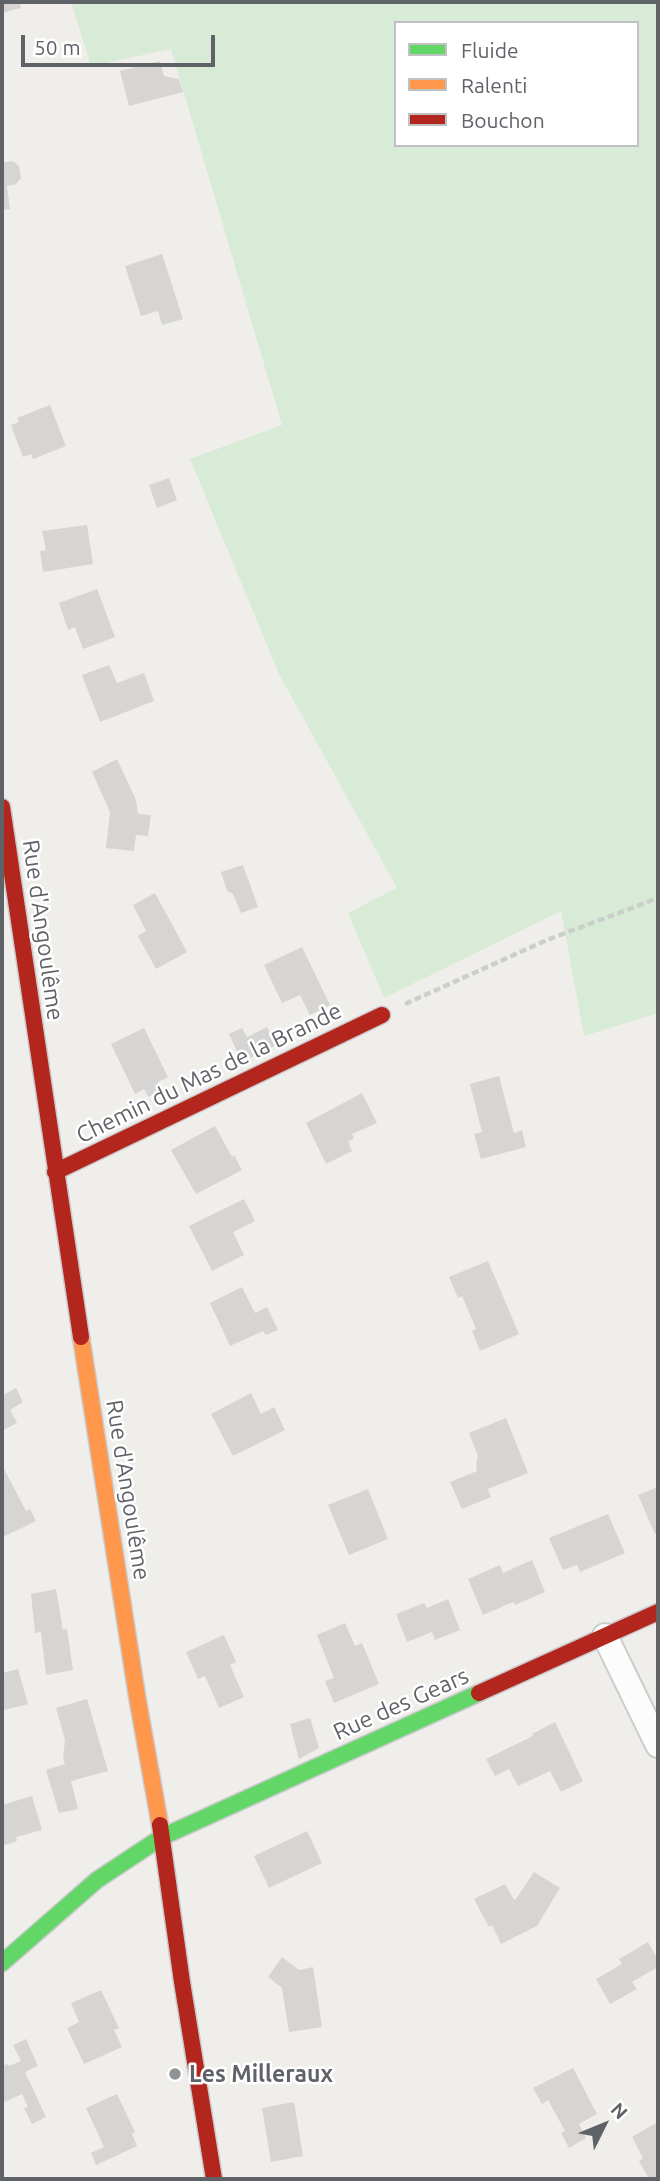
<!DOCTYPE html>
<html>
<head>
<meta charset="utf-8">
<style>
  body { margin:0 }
  #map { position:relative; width:660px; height:2181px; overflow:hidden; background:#efeeea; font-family:Ubuntu,sans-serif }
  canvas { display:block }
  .frame { position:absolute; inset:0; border:4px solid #5f6368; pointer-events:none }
  .legend { position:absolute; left:394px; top:21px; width:245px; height:126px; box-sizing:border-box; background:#fff; border:2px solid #bfc1c3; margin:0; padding:9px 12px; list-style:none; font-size:21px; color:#5f6368 }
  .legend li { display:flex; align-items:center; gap:14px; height:35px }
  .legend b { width:35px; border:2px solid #bfc1c3 }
  .north { position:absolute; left:569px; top:2090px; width:70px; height:70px; -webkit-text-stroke:5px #fff; paint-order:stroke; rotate:47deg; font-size:19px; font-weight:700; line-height:28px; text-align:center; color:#5f6368 }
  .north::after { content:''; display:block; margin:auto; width:24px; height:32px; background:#5f6368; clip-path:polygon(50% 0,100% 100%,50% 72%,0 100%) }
  .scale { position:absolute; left:21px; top:35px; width:194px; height:32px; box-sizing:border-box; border:4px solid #5f6368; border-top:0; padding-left:9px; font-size:21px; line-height:24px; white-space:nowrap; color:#5f6368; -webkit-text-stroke:5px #fff; paint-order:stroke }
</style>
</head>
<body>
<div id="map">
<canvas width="660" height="2181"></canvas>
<div class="frame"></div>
<ul class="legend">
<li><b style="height:9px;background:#63d668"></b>Fluide</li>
<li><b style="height:9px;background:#ff974d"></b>Ralenti</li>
<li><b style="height:9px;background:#b3261e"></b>Bouchon</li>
</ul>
<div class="north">N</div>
<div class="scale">50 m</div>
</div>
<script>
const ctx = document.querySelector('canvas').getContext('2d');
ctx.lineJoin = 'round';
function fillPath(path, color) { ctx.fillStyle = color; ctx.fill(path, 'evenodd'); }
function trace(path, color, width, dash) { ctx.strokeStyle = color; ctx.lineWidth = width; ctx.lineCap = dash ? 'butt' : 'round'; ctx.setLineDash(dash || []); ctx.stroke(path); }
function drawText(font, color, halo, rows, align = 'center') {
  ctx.font = font + ' Ubuntu,sans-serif'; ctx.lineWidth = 5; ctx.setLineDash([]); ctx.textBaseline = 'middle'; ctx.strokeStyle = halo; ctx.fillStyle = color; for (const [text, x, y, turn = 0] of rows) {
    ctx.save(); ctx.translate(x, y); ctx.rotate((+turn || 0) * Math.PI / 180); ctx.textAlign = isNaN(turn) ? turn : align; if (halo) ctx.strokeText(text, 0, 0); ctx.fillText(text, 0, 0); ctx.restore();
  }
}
const green = new Path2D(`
  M71,2h587v1011l-74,23 -23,-125 -177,87 -36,-85 49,-25 -118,-214 -89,-215 92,-34 -111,-376 -80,17zM396,23h241v122h-241z`);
const building = new Path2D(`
  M2,2h17l2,6 -19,5z
  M160,61l4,15 15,3 4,13 -54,14 -9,-35z
  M13,161l6,5 2,12 -5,6 -9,2 3,23 -8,1v-47z
  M162,254l21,65 -21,6 -4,-14 -17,5 -16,-50z
  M50,405l16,41 -33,13 -2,-5 -8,3 -12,-32 8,-3 -2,-4z
  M169,478l8,22 -20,8 -8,-23z
  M87,525l6,39 -50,8 -3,-21 6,-1 -4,-19z
  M97,589l18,48 -32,12 -8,-22 -7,3 -9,-27z
  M109,665l8,18 27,-10 10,28 -54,21 -18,-47z
  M117,759l19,41 2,14 13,1 -3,21 -12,-1 -2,16 -28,-3 4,-36 -18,-40z
  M243,865l15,42 -17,6 -8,-19 -6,-3 -6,-19z
  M155,893l32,59 -31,17 -18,-33 8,-5 -13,-26z
  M302,947l28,58 -20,10 -10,-20 -18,8 -18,-38z
  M267,1027l10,18 -35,17 -13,-28 13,-6 5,9z
  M144,1028l24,49 -10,5 3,8 -13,7 -4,-8 -9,5 -24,-50z
  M499,1076l15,57 8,-3 4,17 -45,12 -7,-25 8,-2 -12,-48z
  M362,1093l15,30 -25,11 2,4 -6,4 4,9 -26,13 -20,-41z
  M215,1126l17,31 2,-2 8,15 -46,24 -25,-44z
  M244,1199l11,22 -22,11 11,23 -32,16 -23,-45z
  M488,1261l31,73 -39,17 -8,-20 4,-2 -14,-33 -4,2 -9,-21z
  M242,1287l13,26 12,-6 11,23 -12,5 -3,-4 -33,15 -20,-43z
  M16,1388l7,14 -13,8 7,13 -15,8v-35z
  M251,1393l10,21 13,-7 11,23 -52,26 -22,-42z
  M506,1418l22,55 -40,16 3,8 -29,12 -12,-27 27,-11 -1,-7 2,-8 -9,-23z
  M2,1465l24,46 4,-2 6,12 -33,16z
  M658,1487v45l-3,2 -17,-39z
  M368,1489l20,50 -39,16 -21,-50z
  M608,1514l17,39 -45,19 -3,-7 -14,5 -14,-32z
  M532,1560l13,32 -30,13 -2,-3 -30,13 -15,-36 32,-14 3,8z
  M56,1589l7,41 4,-1 6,41 -27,5 -5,-43 -6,1 -4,-39z
  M448,1599l12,31 -25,10 -3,-8 -25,10 -11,-28 28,-11 3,5z
  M345,1623l10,23 7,-3 17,41 -45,19 -9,-22 9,-3 -17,-43z
  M224,1635l12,27 -6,3 14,32 -25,11 -14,-32 -7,3 -12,-27z
  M18,1669l10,35 -24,6 -2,-7v-30z
  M87,1699l21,72 -37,10 7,28 -19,4 -13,-43 19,-6 -2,-6 2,-18 -9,-32z
  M310,1718l9,30 -20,11 -9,-35z
  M555,1722l28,59 -22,11 -11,-21 -32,15 -9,-17 -14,7 -9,-17 47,-23 -1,-2z
  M32,1796l10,34 -26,7 1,4 -15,5v-41z
  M307,1831l15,32 -53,25 -15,-32z
  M534,1872l26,16 -23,38 -36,18 -9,-19 -3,2 -15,-28 31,-15 9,16 2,-1z
  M648,1942l10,18v7l-26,15 5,7 -27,15 -14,-25 26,-15 -3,-5z
  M282,1957l17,13 14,-3 9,60 -33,5 -7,-44 -14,-11z
  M101,1990l18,38 -5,2 8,17 -38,17 -17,-36 12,-6 -8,-19z
  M26,2039l12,27 -13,6 21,45 -14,7 -8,-16 4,-1 -6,-13 -20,9v-37l6,-2 1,2 12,-5 -8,-16z
  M573,2068l24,46 -18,10 7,14 -17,10 -8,-15 4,-2 -17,-31 -6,4 -9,-16z
  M117,2094l18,38 -3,2 5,12 -41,19 -5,-12 13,-6 -18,-39z
  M294,2102l9,54 -32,6 -9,-54z
  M658,2122v57h-9l-10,-18 4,-3 -11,-21z`);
const path = new Path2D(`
  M405,1004l142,-64 111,-42`);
const street = new Path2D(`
  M605,1636l53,109`);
const fast = new Path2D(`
  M2,1963l95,-83 65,-43 317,-144`);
const slow = new Path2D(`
  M81,1337l56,359 23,129`);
const jam = new Path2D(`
  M2,807l79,530
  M55,1172l327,-157
  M479,1693l179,-81
  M160,1825l22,157 32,197`);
const markers = [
  [175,2074,7,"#919496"]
];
const streetNames = [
  ["Rue d'Angoulême",43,930,82],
  ["Chemin du Mas de la Brande",209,1073,-26],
  ["Rue d'Angoulême",128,1490,81],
  ["Rue des Gears",401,1704,-24]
];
const poiNames = [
  ["Les Milleraux",189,2074]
];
fillPath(green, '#d8ebd6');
fillPath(building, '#d6d5d3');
trace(street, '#cbcccc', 28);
trace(fast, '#cacacb', 19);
trace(slow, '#cacacb', 19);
trace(jam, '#cacacb', 19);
trace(path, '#cacfcc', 4.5, [7, 3.5]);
trace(street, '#fdfcfc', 24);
trace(fast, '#63d668', 16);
trace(slow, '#ff974d', 16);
trace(jam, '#b3261e', 16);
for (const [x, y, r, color] of markers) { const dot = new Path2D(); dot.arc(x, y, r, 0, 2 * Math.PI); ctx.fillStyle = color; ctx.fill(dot); trace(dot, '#fff', 2.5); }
drawText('23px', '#5f6368', '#fff', streetNames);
drawText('bold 23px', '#5f6368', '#fff', poiNames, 'left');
</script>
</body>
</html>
